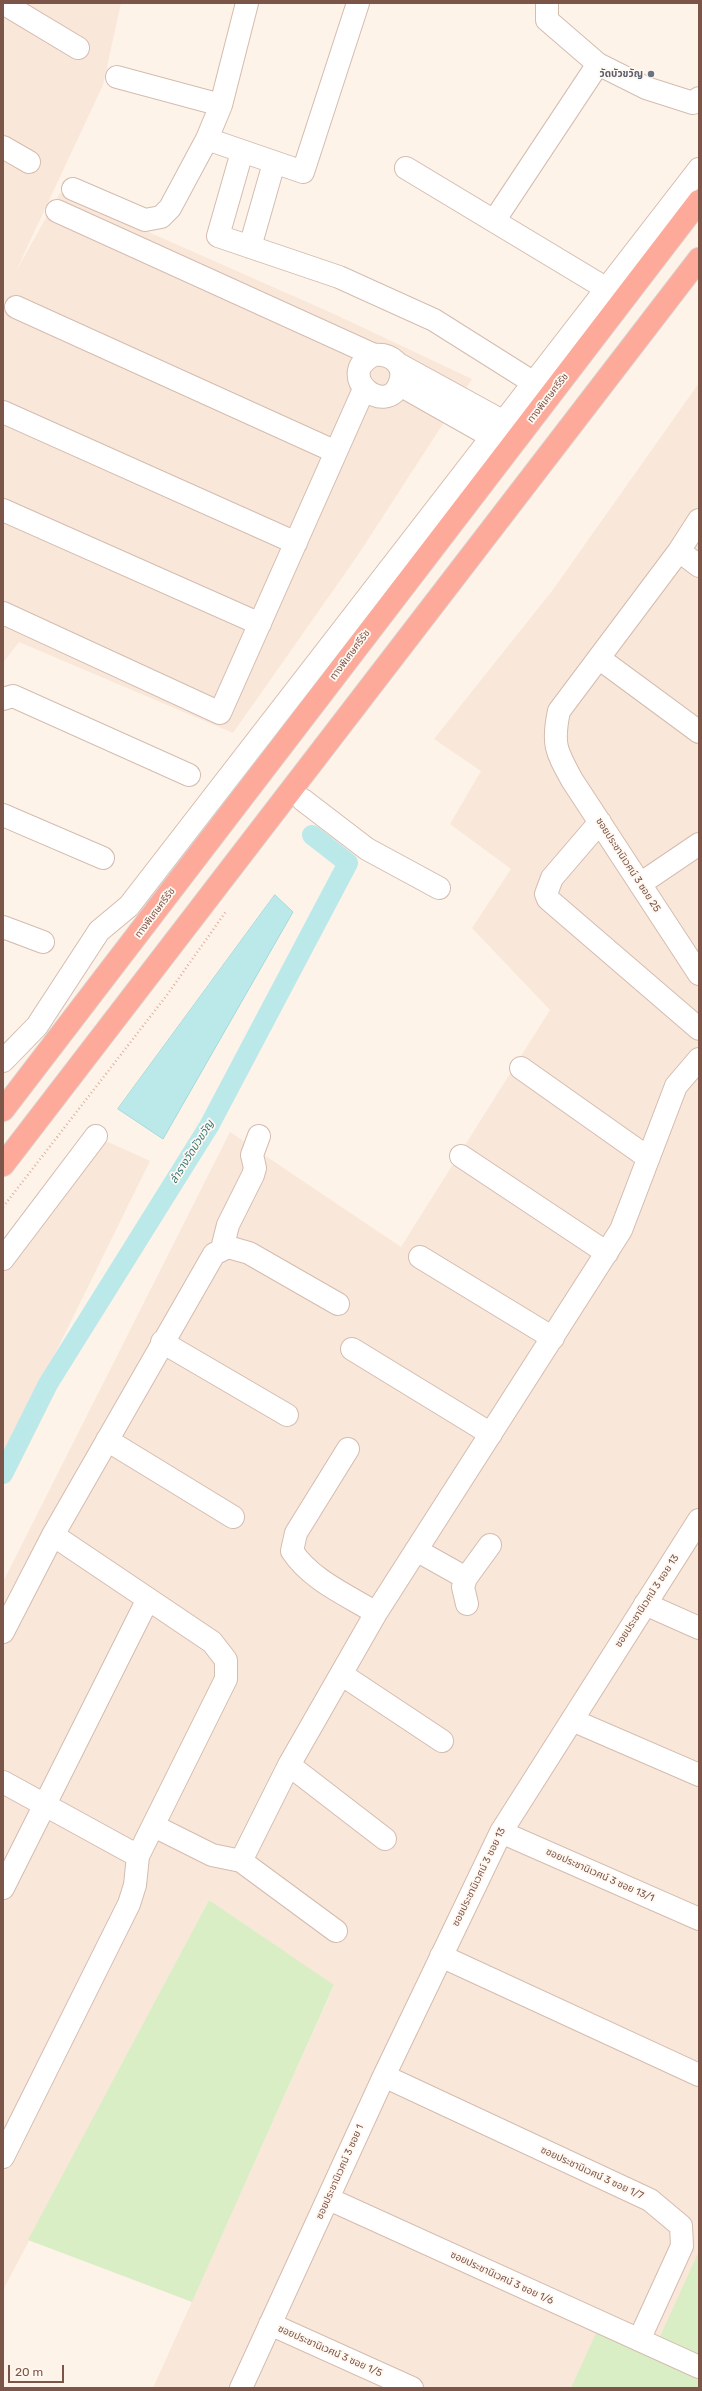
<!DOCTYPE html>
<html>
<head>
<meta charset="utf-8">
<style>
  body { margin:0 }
  #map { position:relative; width:702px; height:2391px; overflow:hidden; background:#fef3e9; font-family:Rubik,sans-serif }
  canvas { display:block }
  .frame { position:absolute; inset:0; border:4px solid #7c5549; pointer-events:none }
  .scale { position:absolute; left:8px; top:2365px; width:56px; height:18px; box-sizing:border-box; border:2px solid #7c5549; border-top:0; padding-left:5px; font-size:12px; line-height:14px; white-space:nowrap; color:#7c5549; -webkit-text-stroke:3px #fff8f1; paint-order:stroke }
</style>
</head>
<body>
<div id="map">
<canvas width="702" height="2391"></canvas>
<div class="frame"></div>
<div class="scale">20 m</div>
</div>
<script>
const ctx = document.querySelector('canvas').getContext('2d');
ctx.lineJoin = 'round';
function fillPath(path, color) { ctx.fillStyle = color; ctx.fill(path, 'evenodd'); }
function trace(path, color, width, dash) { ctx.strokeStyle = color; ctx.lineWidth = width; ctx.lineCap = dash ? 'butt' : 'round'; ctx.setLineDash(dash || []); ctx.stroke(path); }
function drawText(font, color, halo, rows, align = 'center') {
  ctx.font = font + ' Rubik,"Noto Sans Thai",sans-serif'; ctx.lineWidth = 3.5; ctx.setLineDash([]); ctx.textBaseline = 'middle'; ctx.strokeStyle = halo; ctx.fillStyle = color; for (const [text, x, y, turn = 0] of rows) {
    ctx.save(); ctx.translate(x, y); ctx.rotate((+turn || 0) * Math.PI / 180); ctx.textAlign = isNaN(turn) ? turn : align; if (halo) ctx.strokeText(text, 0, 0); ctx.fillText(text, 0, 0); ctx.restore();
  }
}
const residential = new Path2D(`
  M3,3h118l-18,82 -87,186 44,-78 274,121 138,65 -114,176 -125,178 -214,-91 -16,21z
  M699,383v2005h-546l181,-402 -125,-86 -206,390v-708l227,-450 171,115 149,-237 -78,-82 39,-59 -61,-45 31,-53 -47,-32 118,-148z
  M97,1137l53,24 -147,298v-198z`);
const green = new Path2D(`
  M209,1900l125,85 -142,317 -164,-62z
  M699,2251v137h-128l26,-57 56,21z`);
const water = new Path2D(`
  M275,895l18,17 -130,227 -45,-30z`);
const canal = new Path2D(`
  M3,1474l45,-90 161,-258 139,-263 -36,-28`);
const path = new Path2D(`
  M3,1207l164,-212 60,-85`);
const minor = new Path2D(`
  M3,3l75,45
  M547,3v17l51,44 48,24 47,15 6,-5
  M117,77l104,28
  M207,139l96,33 55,-169
  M3,147l26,15
  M242,152l-24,84 121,41 95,43 100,63
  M406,168l201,121
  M73,189l72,31 16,-3 9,-9 37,-69 14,-34 26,-102
  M57,211l317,144c17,-2 32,10 26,27 -12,38 -68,-7 -26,-27
  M494,221l104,-157
  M250,247l24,-84
  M16,307l320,145
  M400,365l104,57
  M400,385l92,52
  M3,412l293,131
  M3,510l257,114
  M699,520l-20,31 -120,160c-7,33 -3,40 13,69l127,194
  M679,551l20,15
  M3,613l217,100 144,-324
  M600,659l99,73
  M3,699l10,-3 176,79
  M303,800l64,49 72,39
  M3,815l100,43
  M600,822l-48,56 -6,16 2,5 151,130
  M640,884l59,-40
  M3,927l40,15
  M3,1061l34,-35 62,-95 30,-25 570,-737
  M521,1068l126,89
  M461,1156l146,97
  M222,1249l6,-24 25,-50 2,-7 -3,-13 7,-19
  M420,1257l133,81
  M3,1259l93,-123
  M162,1342l125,73
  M352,1349l139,85
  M107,1440l126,77
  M348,1449l-52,84 -4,18c19,29 55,44 84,62
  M416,1550l50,28
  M467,1604l-4,-17 3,-9 24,-33
  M645,1604l54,24
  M3,1632l50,-97 161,-281 14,-7 21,6 89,51
  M341,1674l101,67
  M572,1720l127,55
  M289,1765l96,74
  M3,1782l135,74
  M154,1826l58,29 29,6 48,-96 87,-152 245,-383 55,-144 23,-27
  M501,1832l198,87
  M241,1861l95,70
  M3,1888l145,-289
  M441,1956l258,119
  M384,2076l266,124 31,26 1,20 -43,94
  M3,2157l126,-253 6,-19 3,-29 88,-177v-19l-14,-18 -159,-107
  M329,2199l370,168
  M270,2324l142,64
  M241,2388l143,-312 117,-244 198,-312`);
const highway = new Path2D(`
  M3,1110l696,-909
  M3,1165l696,-906`);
const markers = [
  [651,74,4,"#6b7280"]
];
const worshipNames = [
  ["วัดบัวขวัญ",643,74]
];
const streetNames = [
  ["ทางพิเศษศรีรัช",548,398,-52],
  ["ทางพิเศษศรีรัช",350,655,-53],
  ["ซอยประชานิเวศน์ 3 ซอย 25",628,865,57],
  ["ทางพิเศษศรีรัช",155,913,-53],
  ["ซอยประชานิเวศน์ 3 ซอย 13",647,1601,-57],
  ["ซอยประชานิเวศน์ 3 ซอย 13/1",600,1875,24],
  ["ซอยประชานิเวศน์ 3 ซอย 13",479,1877,-64],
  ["ซอยประชานิเวศน์ 3 ซอย 1",340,2172,-66],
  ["ซอยประชานิเวศน์ 3 ซอย 1/7",592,2173,25],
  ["ซอยประชานิเวศน์ 3 ซอย 1/6",502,2278,25],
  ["ซอยประชานิเวศน์ 3 ซอย 1/5",330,2351,24]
];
const waterNames = [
  ["ลำรางวัดบัวขวัญ",192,1152,-58]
];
fillPath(residential, '#f9e7d9');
fillPath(green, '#daeec5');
fillPath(water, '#bbe9ea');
trace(water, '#a0dadd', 1);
trace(canal, '#bbe9ea', 20);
trace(minor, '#d4bcaf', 24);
trace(highway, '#dacfcc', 24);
trace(path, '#dcb0a0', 2.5, [1, 3]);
trace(minor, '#fff', 22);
trace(highway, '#fdaa9b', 22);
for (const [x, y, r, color] of markers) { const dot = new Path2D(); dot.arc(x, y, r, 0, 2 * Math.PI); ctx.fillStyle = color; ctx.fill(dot); trace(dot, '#fff8f1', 1.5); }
drawText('bold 10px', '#5b616d', '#fff8f1', worshipNames, 'right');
drawText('10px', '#7c5549', '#fff8f1', streetNames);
drawText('italic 11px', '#38767a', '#fff8f1', waterNames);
</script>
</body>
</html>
